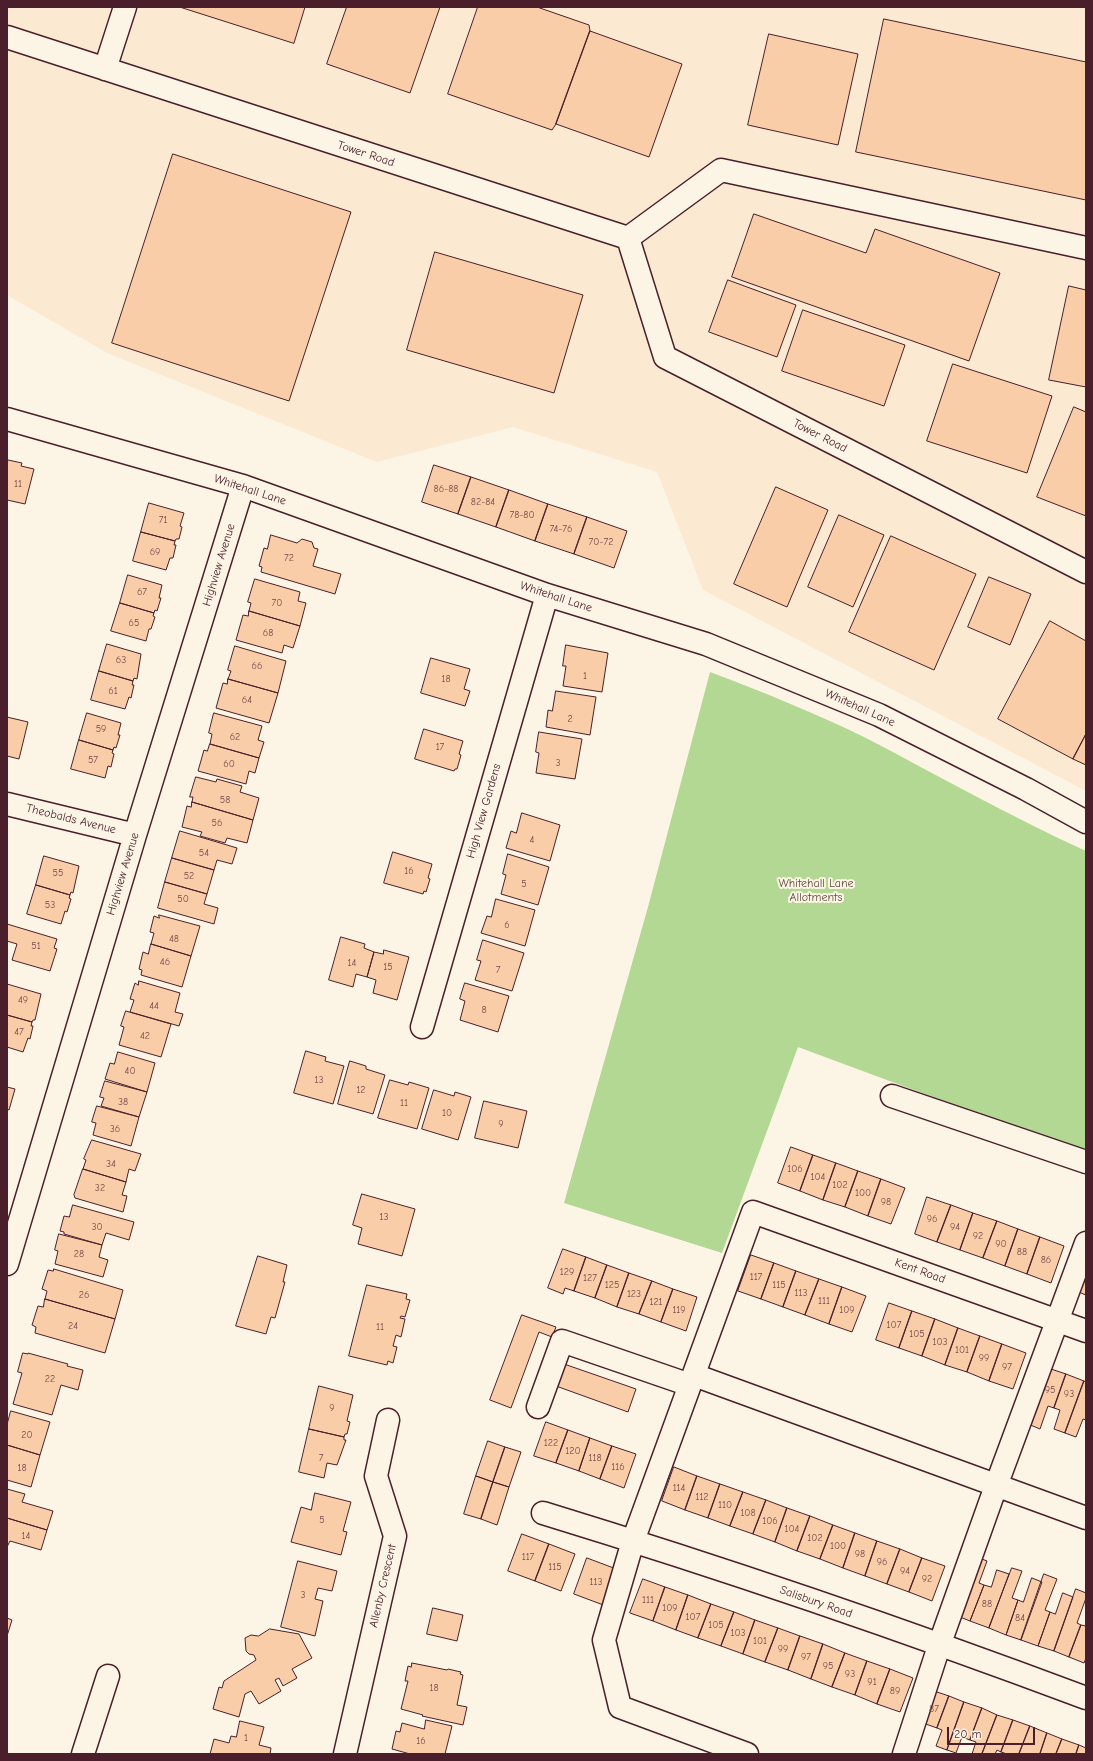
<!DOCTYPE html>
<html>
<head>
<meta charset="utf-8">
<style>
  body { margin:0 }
  #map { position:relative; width:1093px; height:1761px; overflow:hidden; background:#fcf5e5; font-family:"Comic Neue",sans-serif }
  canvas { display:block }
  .frame { position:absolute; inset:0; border:8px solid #4a1f2b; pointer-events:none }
  .scale { position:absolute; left:947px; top:1727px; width:88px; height:18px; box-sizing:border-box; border:2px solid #4a1f2b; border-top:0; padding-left:5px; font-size:12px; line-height:14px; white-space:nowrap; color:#4a1f2b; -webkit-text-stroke:3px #fcf5e5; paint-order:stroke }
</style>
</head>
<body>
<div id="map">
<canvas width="1093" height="1761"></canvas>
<div class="frame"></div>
<div class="scale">20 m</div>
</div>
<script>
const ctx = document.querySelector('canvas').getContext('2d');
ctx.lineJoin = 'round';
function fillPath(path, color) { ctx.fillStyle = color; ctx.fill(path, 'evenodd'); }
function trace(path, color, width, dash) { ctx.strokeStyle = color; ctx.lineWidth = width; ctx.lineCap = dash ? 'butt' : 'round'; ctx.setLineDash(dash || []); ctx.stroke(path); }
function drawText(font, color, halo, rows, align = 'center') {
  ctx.font = font + ' "Comic Neue",sans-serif'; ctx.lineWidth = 4; ctx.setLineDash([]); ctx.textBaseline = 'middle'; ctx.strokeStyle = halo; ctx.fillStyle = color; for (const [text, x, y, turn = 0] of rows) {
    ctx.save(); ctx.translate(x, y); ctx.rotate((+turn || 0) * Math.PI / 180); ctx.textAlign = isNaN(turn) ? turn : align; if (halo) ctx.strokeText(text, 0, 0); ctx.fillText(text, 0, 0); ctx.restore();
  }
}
const built = new Path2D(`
  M7,7h1079v784l-383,-201 -46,-118 -144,-45 -136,35 -270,-109 -100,-58z`);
const green = new Path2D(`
  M710,672c53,20 105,41 156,66 73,38 145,79 220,113v303l-288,-107 -76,206 -158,-50 84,-296z`);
const building = new Path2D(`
  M180,7h125l-11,36z
  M347,7h93l-30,86 -83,-29z
  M478,7h59l52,18 1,6 -34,93 -4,6 -104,-36z
  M884,19l202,43v138l-230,-48z
  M590,31l92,33 -33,93 -93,-33z
  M769,34l89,20 -20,91 -90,-20z
  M173,154l178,58 -62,189 -177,-58z
  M754,214l112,39 9,-24 125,44 -31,88 -237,-84z
  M435,252l148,43 -29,98 -147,-43z
  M728,280l68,25 -19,52 -68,-25z
  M1069,286l17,4v97l-37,-7z
  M803,310l102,35 -21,61 -102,-35z
  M953,364l99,32 -25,77 -100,-32z
  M1074,407l12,5v104l-49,-19z
  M8,460l14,3 -1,3 13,3 -9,35 -18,-4z
  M434,465l37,12 -13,37 -36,-12z
  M471,477l38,13 -13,37 -38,-13z
  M776,487l52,23 -41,97 -53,-23z
  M509,490l39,14 -13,37 -39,-14z
  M149,503l35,10 -4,13 2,1 -3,12h-3l-1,2 -34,-9z
  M548,504l39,13 -13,37 -39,-13z
  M839,515l45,20 -31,72 -45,-20z
  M587,517l40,14 -13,37 -40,-14z
  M141,532l34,9 -1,4h2l-3,13h-3l-4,12 -33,-9z
  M271,535l26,8 5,-4 10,3 2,6 4,1 -5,17 28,8 -6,20 -74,-22 1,-5 -3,-1 5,-18 3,1z
  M891,536l85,38 -42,96 -85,-38z
  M128,575l34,10 -3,13h2l-4,13 -2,-1 -1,3 -34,-10z
  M989,577l42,17 -21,51 -42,-18z
  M255,579l45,13 -2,9 8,2 -6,23 -51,-15 2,-8 -3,-1z
  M120,603l34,10 -1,3 2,1 -4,12h-2l-3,12 -35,-10z
  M249,611l51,15 -7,22 -9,-3 -2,8 -46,-13 7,-25 5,1z
  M1050,621l36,20v93l-13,25 -75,-40z
  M107,644l34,10 -4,25 -3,-1 -1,3 -34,-10z
  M566,645l42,8 -6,39 -39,-6 3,-20h-3z
  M235,646l51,15 -8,32 -50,-14 3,-8 -3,-1z
  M431,658l39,11 -6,20 6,2 -5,15 -44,-13z
  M99,671l34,10 -1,4h2l-3,13 -2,-1 -4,12 -34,-9z
  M228,679l50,14 -9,30 -53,-15 7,-25 4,1z
  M556,691l40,6 -6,38 -44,-8 2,-17 4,1z
  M87,713l34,10 -3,12h2l-4,13 -2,-1 -1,3 -34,-10z
  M214,713l48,13 -4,14 6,2 -5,16 -49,-14 2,-10 -3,-1z
  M7,717l21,5 -9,37 -12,-3z
  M424,729l39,12 -4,13 2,1 -4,14h-2l-1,2 -39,-12z
  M539,732l43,7 -7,40 -39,-6 3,-20 -3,-1z
  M1086,734v31l-13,-6z
  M79,740l34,10 -1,3 2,1 -3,13 -3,-1 -3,12 -34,-9z
  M210,744l49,14 -4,15 -6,-2 -3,13 -48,-13 6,-21 3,1z
  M196,777l20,5 1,-3 25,7 -2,6 19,6 -6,22 -61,-18 1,-5h-3z
  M192,802l61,18 -6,23 -20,-5 -2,5 -25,-7 2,-4 -20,-5 5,-21 4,1z
  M522,813l38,12 -10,36 -44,-13 5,-17 5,2z
  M180,831l57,17 -5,16 -15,-4 -3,10 -42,-12z
  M393,852l39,12 -4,14 2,1 -4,13 -2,-1 -1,3 -39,-11z
  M508,854l41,13 -11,38 -37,-11 5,-19 -3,-1z
  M44,856l35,10 -6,27 -2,-1 -1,3 -34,-10z
  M172,858l42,12 -7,24 -42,-12z
  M165,882l42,12 -3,10 14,4 -4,16 -56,-16z
  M36,885l34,10 -1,3 2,1 -4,13 -2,-1 -4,13 -34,-10z
  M496,899l39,11 -10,36 -44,-13 6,-17 4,1z
  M159,915l41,11 -9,30 -40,-12 3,-11 -4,-1 4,-16 5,2z
  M7,924l50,15 -3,9 3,1 -7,22 -38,-11 5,-16 -10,-3z
  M341,937l24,7 -1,4 10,4 -7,25 -11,-3 -3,13 -24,-7z
  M483,940l41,13 -12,38 -37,-11 6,-19 -4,-1z
  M151,944l40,12 -9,31 -41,-12 1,-5 -3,-1 4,-17 5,2z
  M384,950l25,7 -12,43 -24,-7 3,-13 -9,-3 7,-25 9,2z
  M139,981l41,12 -5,19 8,2 -4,12 -49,-14 4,-12 -4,-1 5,-16 3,2z
  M465,983l44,13 -11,36 -38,-12 5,-19 -5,-2z
  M7,984l34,10 -6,26h-2l-1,2 -25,-7z
  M126,1011l45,13 -10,33 -42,-12 5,-18 -3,-1z
  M7,1015l25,7 -1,4h2l-3,13 -2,-1 -5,14 -16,-5z
  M306,1051l20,6 -1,4 19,5 -11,38 -39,-11z
  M118,1052l37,11 -8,29 -42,-13 5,-16 4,1z
  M350,1061l16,5v3l19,6 -12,39 -35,-10z
  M390,1080l18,5 1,-3 20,6 -12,41 -39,-11z
  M105,1081l42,11 -8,25 -38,-11 3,-8 -4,-1z
  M7,1087l8,2 -6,21 -2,-1z
  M434,1090l20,6 1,-4 16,5 -13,43 -36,-11z
  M484,1101l43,10 -9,37 -43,-10z
  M97,1106l42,11 -8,29 -38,-11 3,-12 -4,-1z
  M92,1140l49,14 -6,17 -6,-2 -3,13 -43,-13 3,-9 -2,-1z
  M791,1147l22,8 -13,36 -22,-8z
  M813,1155l23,8 -13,37 -23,-9z
  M836,1163l22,8 -13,36 -22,-7z
  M83,1169l43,13 -4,13 5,1 -4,16 -48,-14 -1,-3z
  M858,1171l23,8 -13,37 -23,-9z
  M881,1179l24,9 -14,36 -23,-8z
  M362,1194l53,15 -13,47 -44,-12 4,-16 -9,-3z
  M927,1197l24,8 -14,37 -22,-8z
  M73,1205l61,17 -5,18 -23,-7 -4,12 -38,-11v-2l-4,-1 4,-15 5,1z
  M951,1205l22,8 -13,37 -23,-8z
  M973,1213l24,8 -14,37 -23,-8z
  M997,1221l21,8 -13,37 -22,-8z
  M1018,1229l22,8 -13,37 -22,-8z
  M59,1234l43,11 -3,12 9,3 -5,17 -48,-13 3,-13 -3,-1z
  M1040,1237l24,9 -13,37 -24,-9z
  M563,1249l23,8 -12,34 -9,-3 -2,6 -15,-6z
  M751,1255l23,8 -13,36 -23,-8z
  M258,1256l29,9 -4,17h2l-10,36 -4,-1 -5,17 -30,-8z
  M586,1257l21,8 -12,33 -21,-7z
  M774,1263l22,8 -13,36 -22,-8z
  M1086,1263v32l-10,-4z
  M607,1265l22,8 -12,34 -22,-9z
  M54,1269l69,21 -8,29 -70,-20 2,-8 -5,-2 6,-19 5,1z
  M796,1271l23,8 -14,36 -22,-8z
  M629,1273l23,8 -13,33 -22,-7z
  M819,1279l23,8 -13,37 -24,-9z
  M652,1281l21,8 -12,33 -22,-8z
  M367,1285l40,9 -1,5 4,1 -5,17 -4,-1 -1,2 5,1 -4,18 -5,-2 -3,11 4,1 -4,16 -5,-2 -1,4 -38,-9z
  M842,1287l24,9 -14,36 -23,-8z
  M673,1289l24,8 -11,34 -25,-9z
  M45,1299l70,20 -10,34 -70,-20 1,-6 -4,-2 6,-19 5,1z
  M889,1303l23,8 -13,37 -23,-8z
  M912,1311l23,8 -13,37 -23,-8z
  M522,1315l34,12 -4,10 -13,-5 -28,76 -21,-8z
  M935,1319l23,9 -13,37 -23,-9z
  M958,1328l22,8 -13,36 -22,-7z
  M980,1336l22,8 -13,37 -22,-9z
  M1002,1344l24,9 -13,36 -24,-8z
  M23,1353l5,1v-1l40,11 -1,2 16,4 -5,20 -17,-5 -9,30 -39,-11 9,-31 -4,-1z
  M564,1364l72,25 -8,23 -72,-26z
  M1048,1368l18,6 -12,34 -6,-2 -8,23 -12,-5z
  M1066,1374l18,7 -19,52 -11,-4 6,-19 -6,-2z
  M1084,1381l2,1v38l-3,-1 -7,18 -11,-4z
  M319,1386l34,9 -6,26 3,1 -3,12h-2l-1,3 -35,-8z
  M11,1411l39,11 -10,33 -33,-10v-20z
  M546,1422l22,8 -12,33 -22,-7z
  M309,1429l35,8v3h2l-9,25 -10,-2 -3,15 -25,-6z
  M568,1430l22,8 -11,33 -23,-8z
  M590,1438l22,8 -12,33 -21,-8z
  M488,1441l17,6 -12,35 -17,-6z
  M7,1445l33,10 -9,32 -24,-7z
  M612,1446l24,8 -12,34 -24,-9z
  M505,1447l16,5 -12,35 -16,-5z
  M674,1467l23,9 -12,34 -23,-9z
  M476,1476l17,6 -12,37 -17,-5z
  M697,1476l23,8 -12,34 -23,-8z
  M493,1482l16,5 -12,38 -16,-6z
  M720,1484l23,8 -13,34 -22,-8z
  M7,1489l18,5 -3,8 31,9 -6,19 -40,-12z
  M743,1492l23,8 -13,34 -23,-8z
  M315,1493l36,9 -8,29 4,1 -6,23 -50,-13 10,-35 10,3z
  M766,1500l21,8 -12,34 -22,-8z
  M787,1508l23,8 -13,35 -22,-9z
  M810,1516l23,9 -13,34 -23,-8z
  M7,1518l40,12 -6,20 -31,-9 -3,6z
  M833,1525l22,8 -12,35 -23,-9z
  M855,1533l22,8 -12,35 -22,-8z
  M522,1534l27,10 -14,37 -27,-10z
  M877,1541l23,8 -13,35 -22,-8z
  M549,1544l26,10 -14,37 -26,-10z
  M900,1549l22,9 -13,34 -22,-8z
  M977,1557l10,4 -8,22 5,2 -14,36 -15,-6z
  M587,1558l32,12 -13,36 -32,-12z
  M922,1558l23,8 -13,35 -23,-9z
  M298,1561l39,10 -5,20 -14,-3 -3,11 8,2 -8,35 -34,-9z
  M1012,1568l10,3 -10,27 6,2 -12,35 -17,-7z
  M997,1570l12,4 -20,54 -19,-7 14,-36 7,2z
  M1044,1574l13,5 -12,31 5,2 -12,34 -17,-6z
  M1032,1578l10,4 -21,58 -15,-5 12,-35 5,2z
  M643,1579l22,8 -12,34 -23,-8z
  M665,1587l23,8 -12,35 -23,-9z
  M1076,1589l10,4v5l-9,25 4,2 -12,32 -15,-6z
  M1063,1593l10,4 -19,54 -16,-5 12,-34 5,2z
  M688,1595l23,9 -13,34 -22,-8z
  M711,1604l23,8 -13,34 -23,-8z
  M433,1608l30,7 -6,26 -30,-7z
  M734,1612l21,8 -12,34 -22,-8z
  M7,1618l5,2 -5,16z
  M755,1620l23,8 -13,34 -22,-8z
  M1081,1625l5,1v32l-2,5 -15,-6z
  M778,1628l22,8 -12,34 -23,-8z
  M270,1629l29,5 13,24 -20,11 5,9 -14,8 -4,-8 -4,2 6,11 -22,13 -8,-13 -6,3 -6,23 -26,-8 6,-22 3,1 2,-7 32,-21 -2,-5 -5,-1 -3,-3 -1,-13 6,-3 7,1z
  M800,1636l23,8 -12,35 -23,-9z
  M823,1644l22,9 -13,34 -21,-8z
  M845,1653l22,8 -12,34 -23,-8z
  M867,1661l23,8 -13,35 -22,-9z
  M412,1663l35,7 1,-1 13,3 -1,2 3,1 -6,30 10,2 -4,18 -41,-9 1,-1 -22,-6 7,-28h-3l3,-15 3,1z
  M890,1669l23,9 -13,34 -23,-8z
  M931,1690l18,6 -12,32 -17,-6z
  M949,1696l15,6 -17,48 -11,-4 6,-16 -5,-2z
  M964,1702l18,6 -12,32 -8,-3 -6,16 -9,-3z
  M982,1708l15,7 -15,39h-10l4,-12 -6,-2z
  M997,1715l16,5 -12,32 -4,-2 -2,4h-13z
  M426,1720l26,6 -7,28h-35l-18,-5 4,-18 4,1 2,-9 22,6z
  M1013,1720l17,6 -11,28h-12l-6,-2z
  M240,1721l24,6 -5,18 12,3 -1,6h-60l4,-15 15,4 2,-7 5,1z
  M1030,1726l17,7 -7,21h-21z
  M1047,1733l15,6 -6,15h-16z
  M1062,1739l17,6 -3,9h-20z
  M1079,1745l7,3v6h-10z`);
const minor = new Path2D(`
  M7,37l621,201
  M105,69l20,-62
  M1086,248l-365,-78 -93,68 37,119 421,215
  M7,419l236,67 304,109 159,49 173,71 147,74 60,33
  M7,804l128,31
  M422,1027l125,-432
  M892,1096l194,66
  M7,1264l128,-429 108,-349
  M694,1375l392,143
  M538,1407l24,-66 128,44
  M543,1513c183,56 364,118 543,185
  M83,1754l25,-78
  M345,1754l50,-218 -19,-60 12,-56
  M747,1754l-127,-47 -16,-67 29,-99 120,-329 333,119
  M904,1754l36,-111 56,-157 90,-243`);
const numberNames = [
  ["11",18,484],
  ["86-88",446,489],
  ["82-84",483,502],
  ["78-80",522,515],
  ["71",163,520],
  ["74-76",561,529],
  ["70-72",601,542],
  ["69",155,552],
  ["72",289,558],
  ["67",142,592],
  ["70",277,603],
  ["65",134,623],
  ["68",268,633],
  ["63",121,660],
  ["66",257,666],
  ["1",585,676],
  ["18",446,679],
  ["61",113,691],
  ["64",247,700],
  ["2",570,719],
  ["59",101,729],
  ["62",235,737],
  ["17",440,747],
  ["57",93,760],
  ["3",558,763],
  ["60",229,764],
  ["58",225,800],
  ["56",217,823],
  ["4",532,840],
  ["54",204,853],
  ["16",409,871],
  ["55",58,873],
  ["52",189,876],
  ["5",524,884],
  ["50",183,899],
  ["53",50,905],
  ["6",507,925],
  ["48",174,939],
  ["51",36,946],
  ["46",165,962],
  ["14",352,963],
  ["15",388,967],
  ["7",498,970],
  ["49",23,1000],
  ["44",154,1006],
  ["8",484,1010],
  ["47",19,1032],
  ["42",145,1036],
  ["40",130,1071],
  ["13",319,1080],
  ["12",361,1090],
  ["38",123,1102],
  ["11",404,1103],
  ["10",447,1113],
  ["9",501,1124],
  ["36",115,1129],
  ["34",111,1164],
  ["106",795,1169],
  ["104",818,1177],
  ["102",840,1185],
  ["32",100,1188],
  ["100",863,1193],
  ["98",886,1202],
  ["13",384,1217],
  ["96",932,1219],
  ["30",97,1227],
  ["94",955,1227],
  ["92",978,1236],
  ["90",1001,1244],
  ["88",1022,1252],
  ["28",79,1254],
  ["86",1046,1260],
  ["129",567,1272],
  ["117",756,1277],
  ["127",590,1278],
  ["125",612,1285],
  ["115",779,1285],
  ["113",801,1293],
  ["123",634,1294],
  ["26",84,1295],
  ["111",824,1301],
  ["121",656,1302],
  ["119",679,1310],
  ["109",847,1310],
  ["107",894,1325],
  ["24",73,1326],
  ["11",380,1327],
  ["105",917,1334],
  ["103",940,1342],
  ["101",962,1350],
  ["99",984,1358],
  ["97",1007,1367],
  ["22",50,1379],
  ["95",1050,1390],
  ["93",1069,1394],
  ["9",332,1408],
  ["20",27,1435],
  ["122",551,1443],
  ["120",573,1451],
  ["7",321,1458],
  ["118",595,1458],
  ["116",618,1467],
  ["18",22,1468],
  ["114",679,1488],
  ["112",702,1497],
  ["110",725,1505],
  ["108",748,1513],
  ["5",322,1520],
  ["106",770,1521],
  ["104",792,1529],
  ["14",26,1536],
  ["102",815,1538],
  ["100",838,1546],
  ["98",860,1554],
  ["117",528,1557],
  ["96",882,1562],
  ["115",555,1567],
  ["94",905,1571],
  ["92",927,1579],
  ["113",596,1582],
  ["3",303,1595],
  ["111",648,1600],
  ["88",987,1604],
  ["109",670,1608],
  ["107",693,1617],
  ["84",1020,1618],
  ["105",716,1625],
  ["103",738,1633],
  ["101",760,1641],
  ["99",783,1649],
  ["97",806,1657],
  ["95",828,1666],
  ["93",850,1674],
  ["91",872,1682],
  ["18",434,1688],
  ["89",895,1691],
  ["87",934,1709],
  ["1",246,1738],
  ["16",421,1741]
];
const streetNames = [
  ["Tower Road",366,154,18],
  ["Tower Road",820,436,27],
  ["Whitehall Lane",250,490,18],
  ["Highview Avenue",219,565,-73],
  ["Whitehall Lane",556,597,18],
  ["Whitehall Lane",860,708,24],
  ["High View Gardens",484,811,-74],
  ["Theobalds Avenue",71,819,14],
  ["Highview Avenue",123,874,-73],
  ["Kent Road",920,1271,20],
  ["Allenby Crescent",383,1586,-77],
  ["Salisbury Road",816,1602,19]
];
const parkNames = [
  ["Whitehall Lane",816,884],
  ["Allotments",816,898]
];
fillPath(built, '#fbe9d2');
fillPath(green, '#b3d893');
fillPath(building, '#f8cda7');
trace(building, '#4a1f2b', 1);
trace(minor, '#4a1f2b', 25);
trace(minor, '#fcf5e5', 22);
drawText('10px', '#764a4a', null, numberNames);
drawText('12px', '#4a1f2b', '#fcf5e5', streetNames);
drawText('12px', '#644d45', '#fcf5e5', parkNames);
</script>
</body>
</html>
